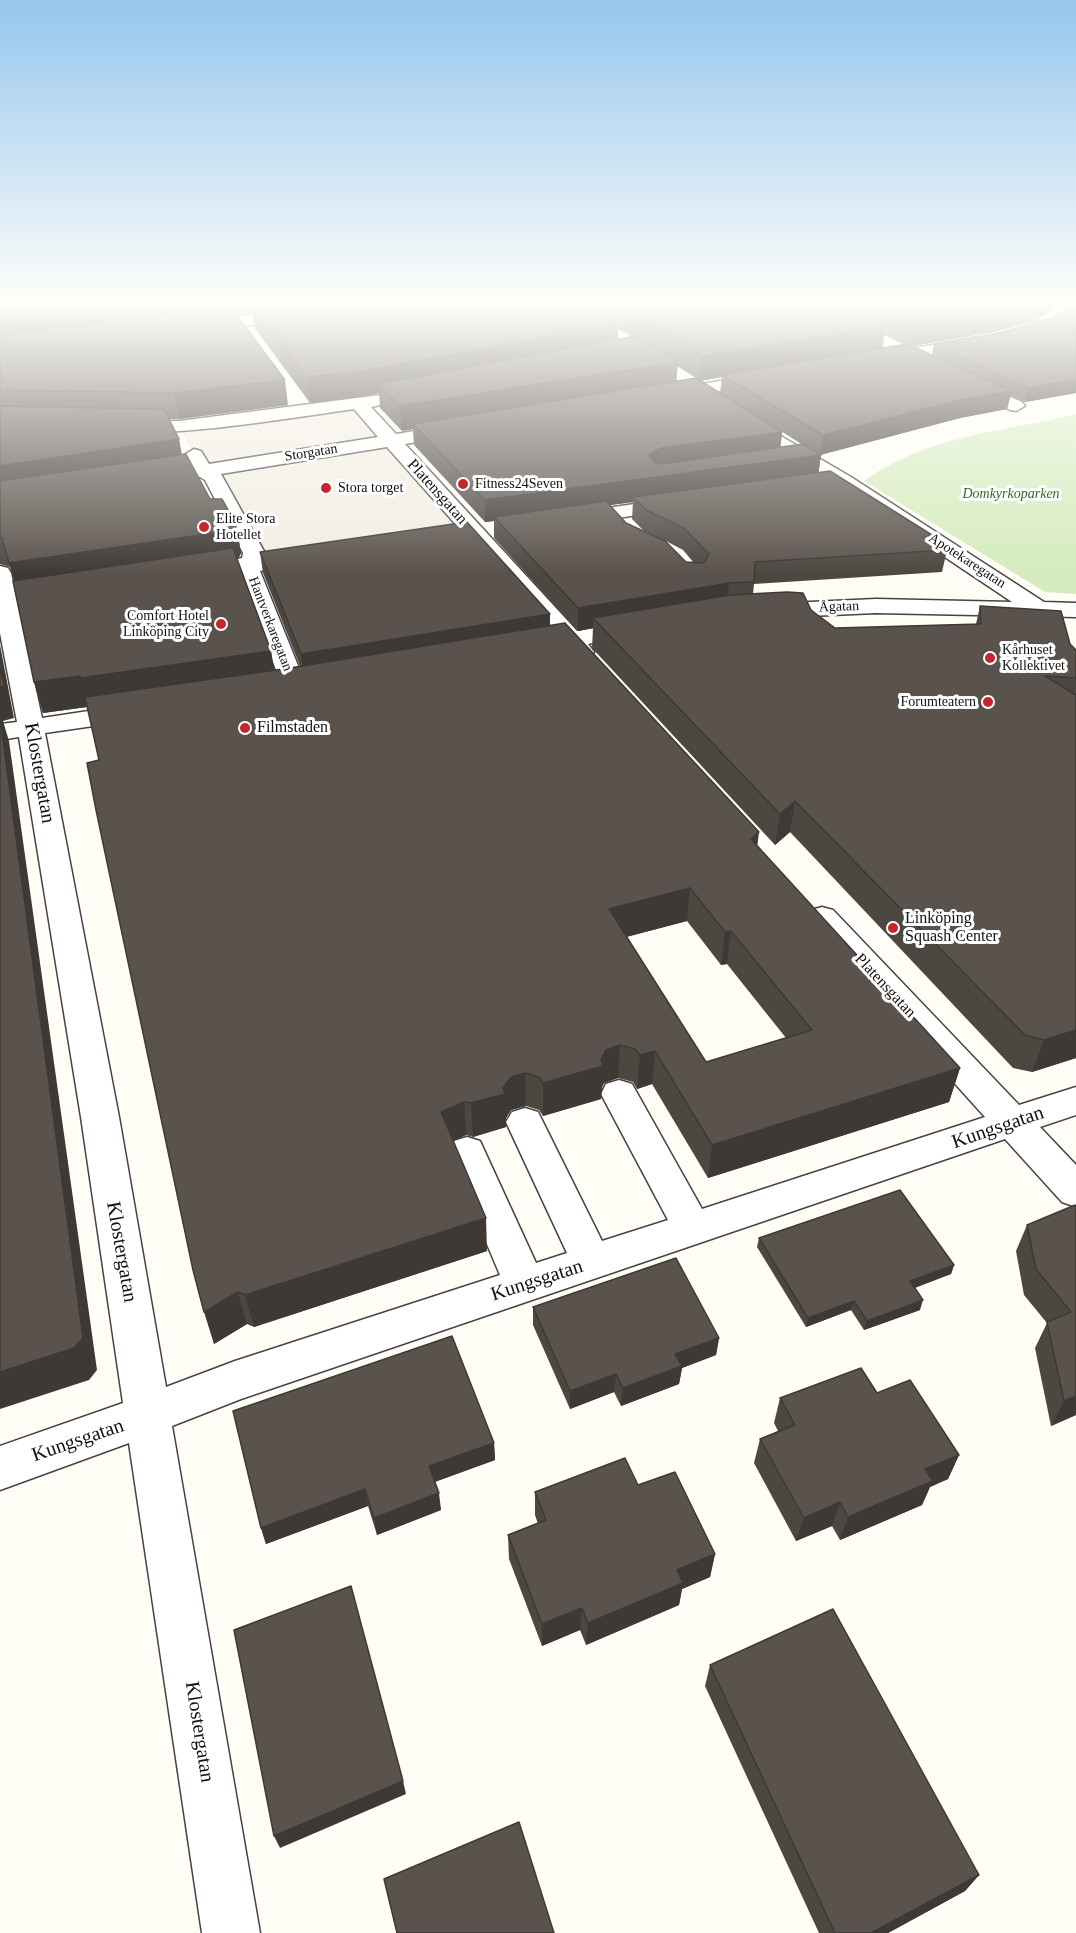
<!DOCTYPE html>
<html>
<head>
<meta charset="utf-8">
<style>
  body { margin:0 }
  canvas { display:block; background:#fffdf5 }
</style>
</head>
<body>
<canvas width="1076" height="1933"></canvas>
<script>
const ctx = document.querySelector('canvas').getContext('2d');
ctx.lineJoin = 'round';
function fillPath(path, color) { ctx.fillStyle = color; ctx.fill(path, 'evenodd'); }
function trace(path, color, width, dash) { ctx.strokeStyle = color; ctx.lineWidth = width; ctx.lineCap = dash ? 'butt' : 'round'; ctx.setLineDash(dash || []); ctx.stroke(path); }
function drawText(font, color, halo, rows, align = 'center') {
  ctx.font = font + ' Georgia,serif'; ctx.lineWidth = 6; ctx.setLineDash([]); ctx.textBaseline = 'middle'; ctx.strokeStyle = halo; ctx.fillStyle = color; for (const [text, x, y, turn = 0] of rows) {
    ctx.save(); ctx.translate(x, y); ctx.rotate((+turn || 0) * Math.PI / 180); ctx.textAlign = isNaN(turn) ? turn : align; if (halo) ctx.strokeText(text, 0, 0); ctx.fillText(text, 0, 0); ctx.restore();
  }
}
const green = new Path2D(`
  M1076,414v180l-31,-2 -181,-111c63,-46 139,-49 212,-67z`);
const plaza = new Path2D(`
  M359,404l114,128 -220,28 -74,-133z`);
const minor = new Path2D(`
  M340,303h45l-7,5 -180,24 -8,-5 8,-5z
  M978,337l8,5 -2,3 -103,19 -8,-5 8,-5z
  M765,373l6,1 3,4 -3,4 -103,18 -9,-5 9,-5z
  M969,379l53,23 3,4 -9,5 -6,-1 -47,-22 -3,-4z
  M380,395l9,5 -3,4 -15,3 25,27 61,-10 7,2 2,4 -2,4 -59,10 172,187 61,-10 8,2 4,5 -4,5 -58,11 6,8 -3,5c-13,3 -18,0 -26,-9l-30,5 -9,-2 -3,-5 3,-5 28,-6 -167,-188 -166,27 44,79 -1,4 41,-7 8,2 3,5 -3,5 -53,9 47,117 -4,5 -9,3 -9,-3 -46,-119 -44,7 -8,-2 -3,-5 3,-5 55,-11 1,-5 -38,-73 -5,-3 -50,8 -7,-2 -3,-4 3,-4 49,-9 -8,-11 10,-6 7,2 8,13 169,-27 -24,-28c-31,4 -223,36 -235,18l9,-6h51z
  M743,414l108,63 193,125 32,1v14l-200,-4 -110,5 -8,-2 -4,-5 4,-5 8,-2 110,-5 136,3 -175,-117 -100,-62 -3,-4z
  M676,498l7,2 3,4 -3,4 -111,17 -7,-2 -3,-4 3,-4 7,-2z
  M0,566l8,2 3,5 31,145 93,-14 9,2 4,6 -4,6 -9,2 -90,13 74,384 47,270 69,-26 265,-86 -52,-123 6,-11 13,-4 13,4 56,122 31,-10 -61,-131 6,-10 13,-4 13,4 64,129 66,-21 -67,-126 5,-10 13,-4 13,4 70,125 283,-92 -174,-193 -5,-7 5,-7 11,-3 11,3 186,195 57,-18v28l-36,12 36,38v42l-14,-5 -57,-63 -764,260 -69,27 88,507h-58l-73,-490 -129,47v-44l123,-43 -42,-286 -62,-380 -19,3v-16l17,-2 -17,-89z`);
const wall = new Path2D(`
  M0,303h1055l-1,6 -19,12 -42,11 -81,14 20,9 2,-11 64,-11 54,-15 24,-14v89l-51,9 -15,-7 -3,14 -47,9 -140,37h1l-3,18 129,77 -5,22 -188,12 -1,10 58,16 24,18 141,-4 4,-18 90,38 6,6v408l-44,14 -19,-4 -223,-236 -15,13 -183,-197 1,-20 -15,3 -84,-93v-17l-9,1 -71,-77 -1,-16 -11,2 -22,-23 -1,-15 -20,4 -49,6 -56,-76 -2,-14 -15,2 51,90 -109,14h-10l10,20 2,15 29,45 26,25 5,29 -3,6h-1l34,92 3,19 26,-4 -37,-93 -3,-21 290,62v11l207,221 203,222 -11,34 -241,76 -56,-94 -15,5 -4,-7 -15,-4 -14,5 -2,4 -1,12 -58,17 -4,-6 -13,-4 -15,4 -5,8v9l-33,10 -7,-2 -13,6 34,110 -233,76 -7,-3 -33,20 -115,-584 -12,-53 -44,6 -9,-31 -20,-101 -4,-14 -10,-3zM618,329l13,7 -13,3zM884,335l19,9 -21,4zM677,366l19,12 -20,3zM722,377l-2,16 -19,-12zM754,414l49,31 -23,3 2,-16zM633,502l-1,17 12,12 -18,-8 -16,-18zM666,541l17,9 11,13 -8,-1zM687,921l34,44 6,-1 59,74 -80,24 -80,-125z
  M1076,1206v209l-25,11 -16,-78 12,-25 -23,-28 -8,-44 11,-26z
  M759,1238l195,27 -3,9 -36,14 5,22 -56,20 -13,-20 -45,17 -49,-80z
  M533,1307l186,31 -3,17 -34,13 -3,16 -58,22 -7,-14 -44,17 -37,-84z
  M780,1398l179,57 -11,24 -18,8 -8,18 -82,35 -8,-14 -36,15 -42,-78 6,-24 18,-8 -4,-8z
  M494,1443l1,17 -60,22 6,28 -64,25 -9,-29 -102,38 -5,-16z
  M638,1485l77,69 -5,23 -28,12 -3,16 -93,40 -6,-15 -38,16 -33,-87 -1,-24 30,-11 -3,-9v-23z
  M710,1665l269,210 -14,16 -77,42h-69l-114,-247z`);
const shadedWall = new Path2D(`
  M142,303h177h-68l1,10 -252,33v-24z
  M680,303h61l-77,29 -4,-17 4,-6z
  M1018,303h37l-1,6 -19,12 -42,11 -85,15 5,-24z
  M618,324l-1,24 -239,36 1,9 -20,4 -49,6 -3,-26z
  M886,327l-4,24 -160,24v2l-22,4 2,-25z
  M678,362l-2,24 -263,38v5l-11,2 -2,-25z
  M285,380l3,25 -109,14 -5,-26z
  M1076,380v13l-51,9 3,-14z
  M1012,391l-5,18 -47,9 -140,37 3,-20 141,-36z
  M782,432l-2,21 -132,23 1,-21 12,-7z
  M179,439l5,27 -184,29v-29z
  M821,455l-3,22 -185,20v5l-136,18 -3,-3v4l-9,1v-22z
  M236,524l5,29 -3,6 -220,33 -9,-29z
  M729,583l-2,23 -134,12v10l-15,3v-23z
  M550,614v21l-246,41 -3,-22z
  M0,645l14,73 -11,3 6,20 88,629 -8,10 -89,29z
  M271,651l5,30 -233,32 -9,-31z
  M795,801l-5,31 -15,13 5,-31z
  M759,832l-4,32 -4,-25z
  M690,888l-3,33 -80,21 2,-33z
  M731,931l-4,33 -6,1 4,-33z
  M1076,1030v28l-44,14 12,-32z
  M620,1045l-2,33 -14,5 -2,4 -1,12 -58,17v-33l58,-23 5,-10z
  M655,1051l-3,33 -15,5 3,-34z
  M960,1068l-11,34 -241,76 4,-33z
  M525,1073l1,33 -15,4 -5,8v9l-33,10 -2,-34 32,-15 8,-11z
  M464,1102l2,33 -22,10 -3,-33z
  M486,1218l1,33 -233,76 -9,-32z
  M954,1265l-3,9 -44,16 3,-9z
  M238,1292l9,32 -33,20 -10,-32z
  M923,1300l-3,10 -56,20 3,-9z
  M854,1301l-3,9 -45,17 2,-9z
  M719,1338l-3,17 -34,13 -3,16 -58,22 2,-18 52,-34z
  M616,1374l-2,18 -44,17v-18z
  M1076,1396v19l-25,11 13,-25z
  M494,1443l1,17 -64,23 -2,-17z
  M959,1455l-11,24 -18,8 -8,18 -82,35 8,-23 77,-48z
  M365,1489l3,17 -102,38 -5,-16z
  M439,1493l2,17 -64,25 -3,-17z
  M840,1502l-8,24 -36,15 8,-23z
  M715,1554l-5,23 -28,12 -3,16 -93,40 2,-22 89,-53z
  M582,1608l-2,22 -38,16v-22z
  M403,1781l3,13 -126,54 -6,-12z
  M979,1875l-14,16 -77,42h-17z`);
const building = new Path2D(`
  M0,303h142l-142,19z
  M251,303h337l30,21 -262,48 -49,5z
  M616,303h64l-16,6 -4,6 9,6 46,-18h122l49,24 -184,29z
  M870,303h148l-20,5 -85,15z
  M1076,304v76l-48,8 -94,-44 64,-11 54,-15z
  M230,306l55,74 -111,13 -174,-3v-55z
  M635,336l43,26 -278,44 -22,-22z
  M907,344l105,47 -48,8 -141,36 -101,-60z
  M696,378l86,54 -121,16 -12,7 5,7 8,2 141,-20 18,11 -336,45 -72,-76z
  M0,406l164,3 15,30 -179,27z
  M186,454l24,45h12l14,25 -2,6 -225,33 -7,-25h-2v-57z
  M830,471l102,64 -6,2 21,13 -192,12 -1,20 -25,1 -151,25 -84,-91 112,-16 20,22 39,18 21,21 18,1 5,-9 -25,-26 -38,-18 -13,-13z
  M467,522l83,92 -249,40 -41,-102z
  M233,548l38,103 -191,27v-2l-46,6 -21,-101z
  M787,592l16,1 8,17 24,18 146,-4 -1,-18 81,5 9,33 6,6v28l-31,-2 31,19v335l-32,10 -19,-5 -230,-234 -15,13 -187,-196 137,-23z
  M565,623l194,209 -8,7 209,229 -248,77 -57,-94 -15,4 -5,-6 -15,-4 -14,5 -5,10 2,6 -60,17 -4,-6 -14,-4 -14,4 -8,11 2,6 -34,9 -7,-1 -23,10 45,106 -241,77 -7,-3 -34,20 -11,-42 -97,-460 -9,-47 12,-3 -14,-63 205,-29zM690,888l35,44 6,-1 81,99 -106,32 -97,-153z
  M0,665l4,21 -4,1z
  M0,718l83,620 -9,10 -74,24z
  M900,1190l54,75 -44,16 13,19 -56,21 -13,-20 -46,17 -49,-80z
  M1075,1205l1,1v190l-12,5 -17,-79 24,-10 -35,-43 -9,-44z
  M676,1258l43,80 -44,16 7,12 -59,22 -7,-14 -46,17 -37,-84z
  M452,1336l42,107 -65,23 10,27 -65,25 -9,-29 -104,39 -28,-117z
  M861,1368l16,25 33,-13 49,75 -34,14 8,12 -85,36 -8,-15 -36,16 -44,-79 35,-14 -15,-27z
  M625,1458l13,27 37,-13 40,82 -38,16 6,13 -95,40 -6,-15 -40,16 -34,-89 38,-15 -11,-28z
  M351,1586l52,195 -129,55 -40,-206z
  M833,1609l146,266 -108,58h-36l-125,-268z
  M519,1822l35,111h-157l-13,-54z`);
const markers = [
  [463,484,6,"#c4262e"],
  [326,488,6,"#c4262e"],
  [204,527,6,"#c4262e"],
  [221,624,6,"#c4262e"],
  [990,658,6,"#c4262e"],
  [988,702,6,"#c4262e"],
  [245,728,6,"#c4262e"],
  [893,928,6,"#c4262e"]
];
const farStreetnames = [
  ["Storgatan",311,453,-9],
  ["Apotekaregatan",967,561,33],
  ["Ågatan",839,607,-2],
  ["Hantverkaregatan",270,624,69]
];
const farPoinames = [
  ["Fitness24Seven",475,484],
  ["Stora torget",338,488],
  ["Elite Stora",216,519],
  ["Hotellet",216,535],
  ["Comfort Hotel",209,616,"right"],
  ["Linköping City",209,632,"right"],
  ["Kårhuset",1002,650],
  ["Kollektivet",1002,666],
  ["Forumteatern",976,702,"right"]
];
const farParknames = [
  ["Domkyrkoparken",1011,494]
];
const streetNames = [
  ["Platensgatan",437,492,48],
  ["Platensgatan",885,986,47]
];
const poiNames = [
  ["Filmstaden",257,728],
  ["Linköping",905,919],
  ["Squash Center",905,937]
];
const nearStreetnames = [
  ["Klostergatan",39,773,80],
  ["Kungsgatan",998,1128,-19],
  ["Klostergatan",121,1252,80],
  ["Kungsgatan",537,1281,-18],
  ["Kungsgatan",78,1441,-19],
  ["Klostergatan",199,1732,81]
];
fillPath(green, '#d5ebbd');
fillPath(plaza, '#f1ede2');
trace(minor, '#444', 3);
fillPath(minor, '#fff');
fillPath(wall, '#4d4742');
fillPath(shadedWall, '#3f3936');
fillPath(building, '#5a524d');
trace(building, '#3f3936', 1.5);
const sky = ctx.createLinearGradient(0, 0, 0, 574);
sky.addColorStop(0, '#95c6ee');
sky.addColorStop(0.53, '#fffefa');
sky.addColorStop(1, '#fffefa00');
ctx.fillStyle = sky;
ctx.fillRect(0, 0, 1076, 574);
for (const [x, y, r, color] of markers) { const dot = new Path2D(); dot.arc(x, y, r, 0, 2 * Math.PI); ctx.fillStyle = color; ctx.fill(dot); trace(dot, '#fff', 2); }
drawText('14px', '#111', '#fff', farStreetnames);
drawText('14px', '#111', '#fff', farPoinames, 'left');
drawText('italic 14px', '#2f6b1f', '#fff', farParknames);
drawText('16px', '#111', '#fff', streetNames);
drawText('16px', '#111', '#fff', poiNames, 'left');
drawText('20px', '#111', '#fff', nearStreetnames);
</script>
</body>
</html>
